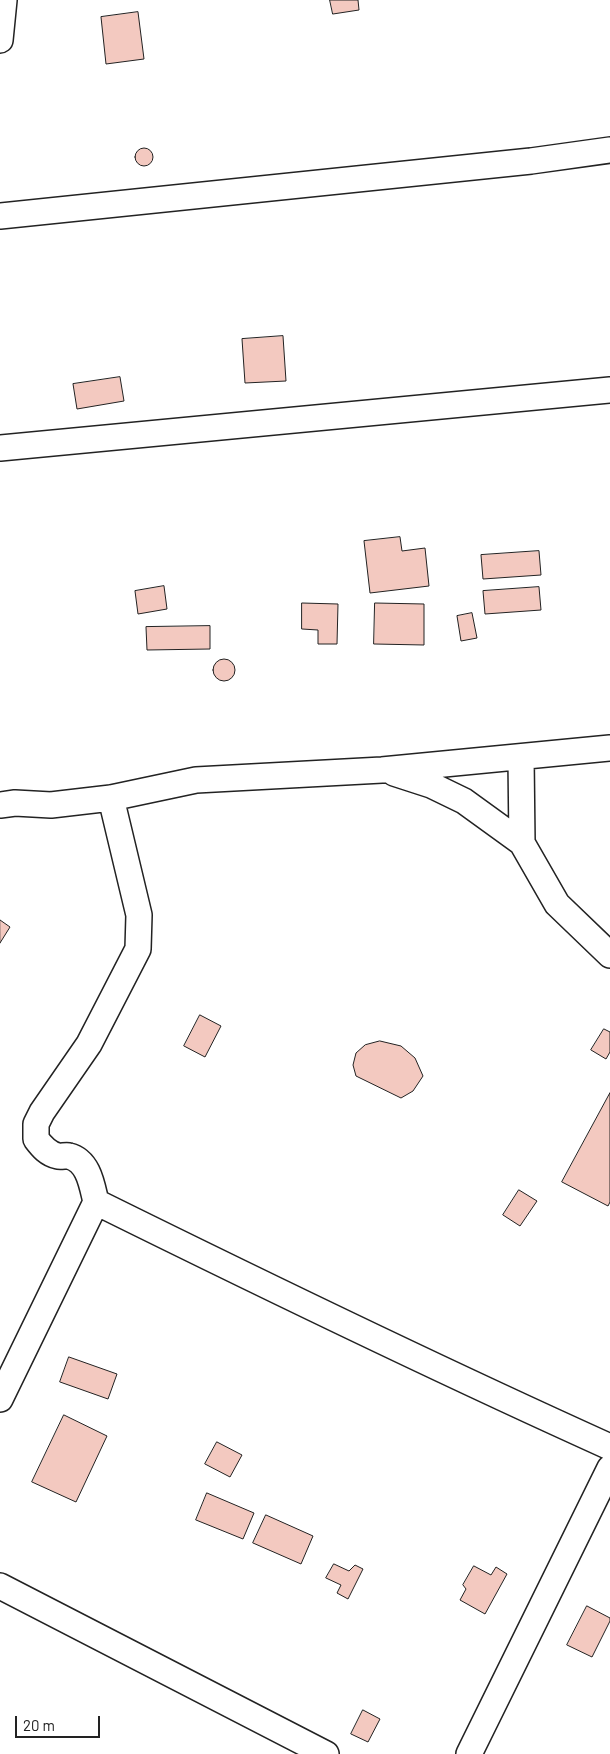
<!DOCTYPE html>
<html>
<head>
<meta charset="utf-8">
<style>
  body { margin:0 }
  #map { position:relative; width:610px; height:1754px; overflow:hidden; background:#fff; font-family:Barlow,sans-serif }
  canvas { display:block }
  .scale { position:absolute; left:15px; top:1716px; width:85px; height:22px; box-sizing:border-box; border:2px solid #222; border-top:0; padding-left:6px; font-size:15px; line-height:18px; white-space:nowrap; color:#222; -webkit-text-stroke:4px #fff; paint-order:stroke }
</style>
</head>
<body>
<div id="map">
<canvas width="610" height="1754"></canvas>
<div class="scale">20 m</div>
</div>
<script>
const ctx = document.querySelector('canvas').getContext('2d');
ctx.lineJoin = 'round';
function fillPath(path, color) { ctx.fillStyle = color; ctx.fill(path, 'evenodd'); }
function trace(path, color, width, dash) { ctx.strokeStyle = color; ctx.lineWidth = width; ctx.lineCap = dash ? 'butt' : 'round'; ctx.setLineDash(dash || []); ctx.stroke(path); }
const building = new Path2D(`
  M330,0h28l1,10 -26,4z
  M138,12l6,47 -38,5 -5,-47z
  M135 157a9 9 0 1 1 18 0a9 9 0 1 1-18 0Z
  M283,336l3,45 -41,2 -3,-44z
  M120,377l4,24 -47,8 -4,-25z
  M400,537l2,14 23,-3 4,38 -59,7 -6,-52z
  M539,551l2,24 -58,4 -2,-24z
  M164,586l3,23 -29,5 -3,-23z
  M539,587l2,23 -56,4 -2,-23z
  M302,603l36,1 -1,40h-19v-14l-16,-1z
  M375,603l49,1v41l-50,-1z
  M472,613l5,25 -16,3 -4,-25z
  M210,626v23l-63,1 -1,-23z
  M213 670a11 11 0 1 1 22 0a11 11 0 1 1-22 0Z
  M0,920l10,7 -10,16z
  M200,1015l21,11 -16,31 -21,-11z
  M604,1029l6,3v20l-4,7 -15,-9z
  M380,1041l21,5 14,12 8,18 -10,15 -12,7 -45,-22 -3,-11 3,-12 9,-8z
  M610,1093v109l-2,4 -46,-24z
  M519,1190l18,11 -17,25 -17,-11z
  M69,1357l48,17 -9,25 -48,-17z
  M64,1415l43,21 -31,66 -44,-20z
  M217,1442l25,13 -12,22 -25,-13z
  M207,1493l47,20 -11,26 -47,-19z
  M266,1515l47,21 -12,28 -48,-21z
  M334,1564l15,7 6,-6 8,4 -15,30 -11,-6 4,-8 -15,-7z
  M474,1566l17,9 5,-8 11,7 -22,40 -25,-14 6,-11 -3,-4z
  M587,1606l23,12v3l-18,36 -25,-12z
  M363,1710l17,9 -12,23 -17,-8z`);
const street = new Path2D(`
  M0,40l4,-40
  M0,216l531,-55 79,-11
  M0,448l610,-58
  M521,757l1,86 35,61 53,51
  M394,773l37,12 33,16 58,42
  M0,805l15,-2 36,2 60,-7 85,-18 186,-10 228,-22
  M96,1202c170,84 341,167 514,245
  M0,1399l96,-197c-4,-16 -7,-41 -27,-46 -3,-1 -8,1 -11,0 -10,-2 -16,-9 -22,-17v-15l6,-12 47,-68 49,-95 1,-34 -28,-117
  M0,1586l326,168
  M469,1754l141,-286`);
fillPath(building, '#f3c9c0');
trace(building, '#222', 1);
trace(street, '#222', 28);
trace(street, '#fff', 25);
</script>
</body>
</html>
